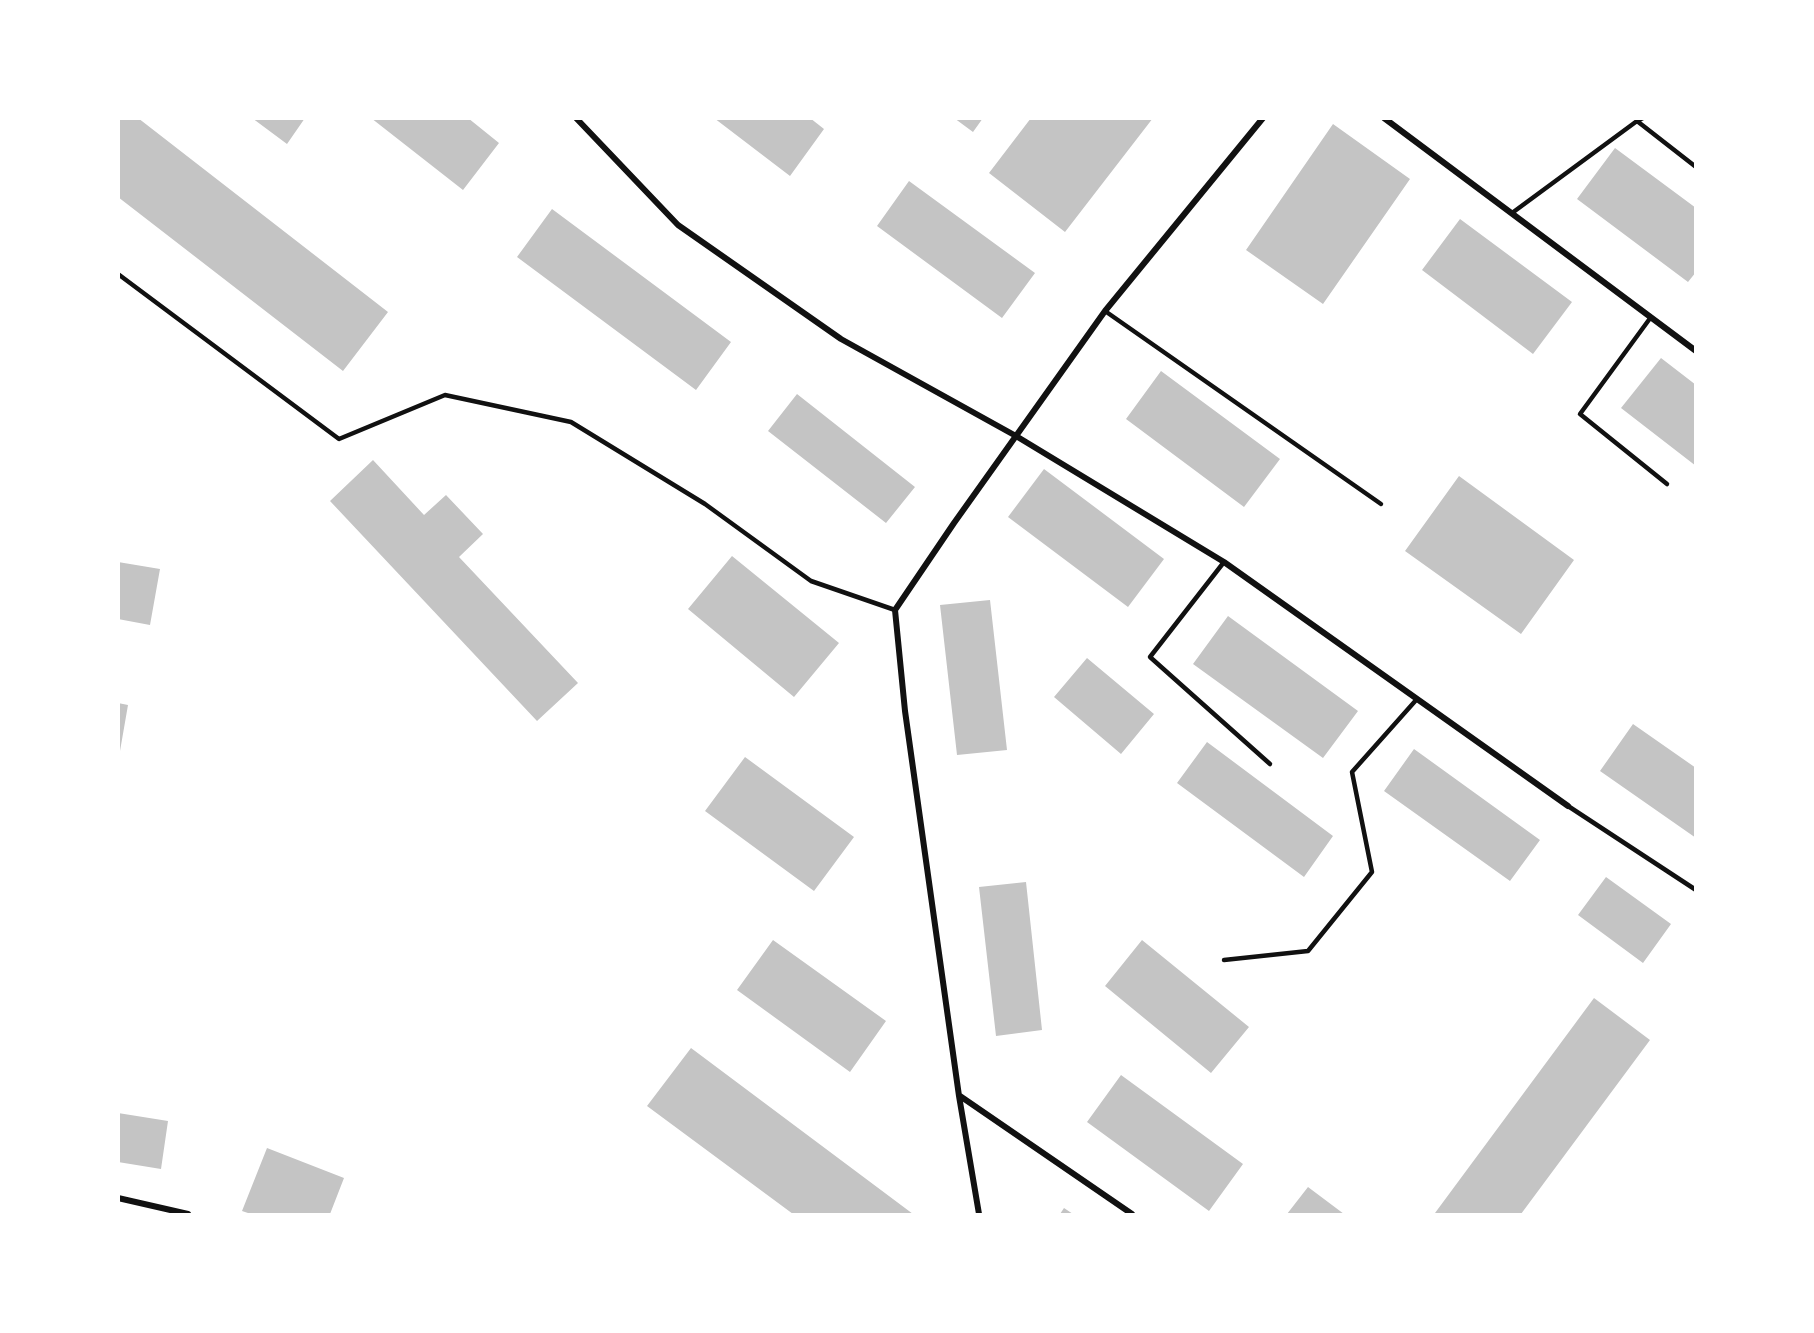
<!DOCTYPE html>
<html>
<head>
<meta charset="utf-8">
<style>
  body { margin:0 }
  #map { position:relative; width:1814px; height:1333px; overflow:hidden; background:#fff; font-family:"Noto Sans",sans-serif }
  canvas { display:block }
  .frame { position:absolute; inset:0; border:120px solid #fff; pointer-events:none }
</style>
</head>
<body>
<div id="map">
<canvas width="1814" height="1333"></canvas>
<div class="frame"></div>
</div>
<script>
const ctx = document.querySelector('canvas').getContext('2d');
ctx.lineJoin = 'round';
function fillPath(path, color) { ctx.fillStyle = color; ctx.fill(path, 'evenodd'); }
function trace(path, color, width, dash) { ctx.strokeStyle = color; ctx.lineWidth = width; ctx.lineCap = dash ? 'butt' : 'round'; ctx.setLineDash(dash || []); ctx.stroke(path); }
const building = new Path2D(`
  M118,118h20l250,194 -45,59 -225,-174z
  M252,118h53l-18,26z
  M371,118h97l31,25 -36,47z
  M714,118h96l14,11 -34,47z
  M954,118h29l-10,14z
  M1031,118h122l-88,114 -76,-59z
  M1333,124l77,55 -87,125 -77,-54z
  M1615,148l81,60v64l-8,10 -111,-83z
  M909,181l126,92 -33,45 -125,-92z
  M552,209l179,133 -35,48 -179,-133z
  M1460,219l112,83 -39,52 -111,-84z
  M1661,358l35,27v81l-75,-58z
  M1161,371l119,88 -36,48 -118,-88z
  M797,394l118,93 -29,36 -118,-92z
  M373,460l51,55 22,-20 37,39 -24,23 119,126 -41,38 -207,-220z
  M1044,469l120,90 -36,48 -120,-90z
  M1459,476l115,84 -53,74 -116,-83z
  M732,556l107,87 -45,54 -106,-88z
  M118,562l42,7 -10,56 -32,-6z
  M990,600l17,150 -50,5 -17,-150z
  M1228,616l130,95 -35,47 -130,-94z
  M1087,658l67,56 -33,40 -67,-57z
  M118,703l10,2 -8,46 -2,-1z
  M1633,724l63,44v70l-96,-67z
  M1207,742l126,94 -29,41 -127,-94z
  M1414,749l126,91 -30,41 -126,-90z
  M745,757l109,80 -40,54 -109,-80z
  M1606,877l65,47 -28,39 -65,-48z
  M1026,882l16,148 -46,6 -17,-149z
  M773,940l113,81 -36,51 -113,-82z
  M1142,940l107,87 -38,46 -106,-87z
  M1594,998l56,42 -129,174h-85l-1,-1z
  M691,1048l119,89 103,77h-120l-146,-108z
  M1121,1075l122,89 -34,47 -122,-89z
  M118,1113l50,8 -7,48 -43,-7z
  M267,1148l77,30 -14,36h-79l-9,-3z
  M1308,1187l36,27h-57z
  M1064,1208l9,6h-13z`);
const service = new Path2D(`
  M1637,121l59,46
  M1512,213l125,-92 6,-3
  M118,274l221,165 106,-44 126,27 134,82 106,77 84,29
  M1105,311l276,193
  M1651,317l-71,97 87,70
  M1224,562l-74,95 120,107
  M1568,806l128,84
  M1224,960l84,-9 64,-79 -20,-100 65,-73`);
const minor = new Path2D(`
  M576,118l102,107 163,114 175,97 208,126 344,244
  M1384,118l312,233
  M960,1096l172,118
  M118,1198l70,16
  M979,1214l-20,-118 -54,-385 -10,-101 59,-87 151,-212 158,-193`);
fillPath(building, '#c4c4c4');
trace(service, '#111', 4.5);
trace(minor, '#111', 6);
</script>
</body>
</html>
